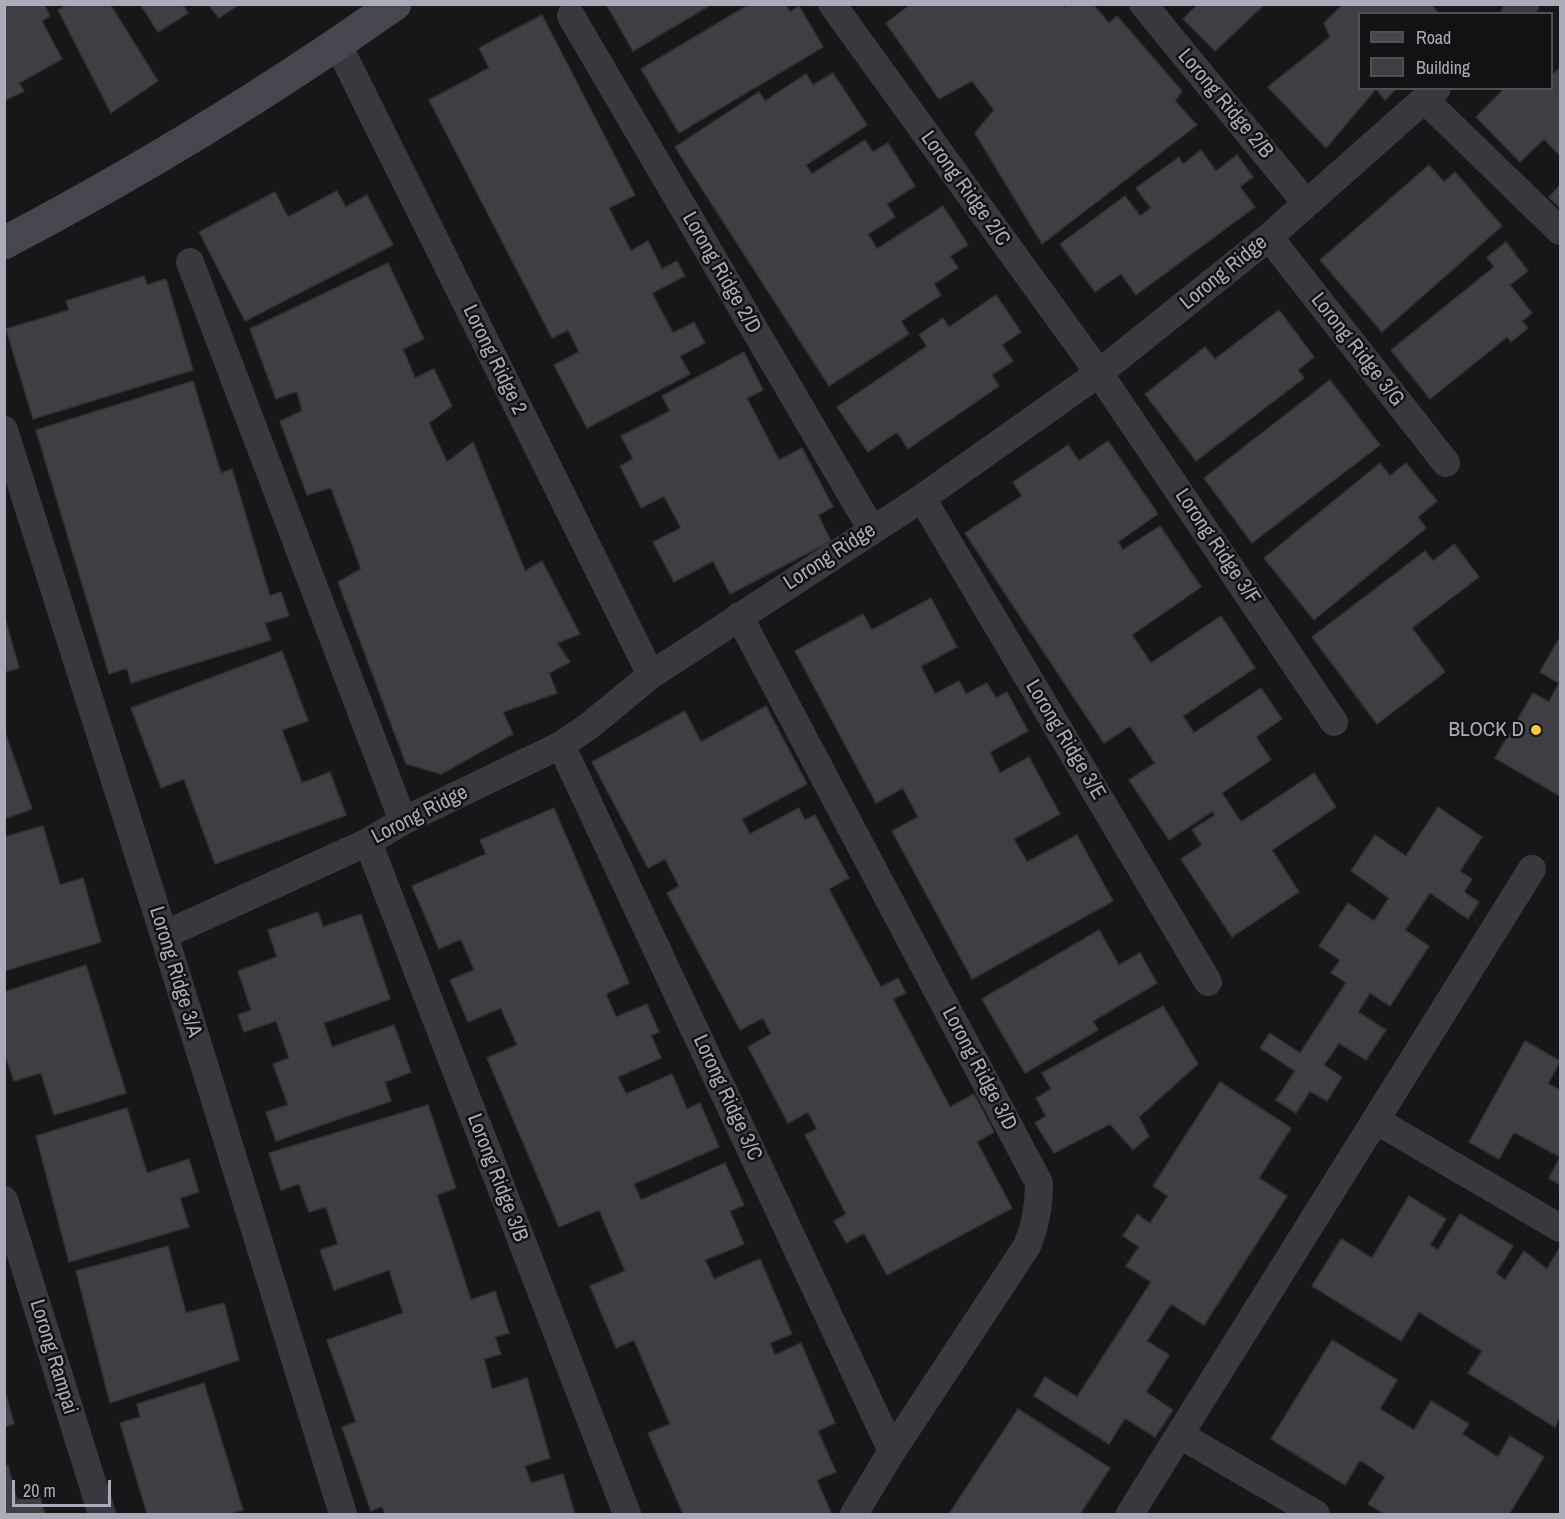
<!DOCTYPE html>
<html>
<head>
<meta charset="utf-8">
<style>
  body { margin:0 }
  #map { position:relative; width:1565px; height:1519px; overflow:hidden; background:#171719; font-family:"Archivo Narrow",sans-serif }
  canvas { display:block }
  .frame { position:absolute; inset:0; border:6px solid #a9acb9; pointer-events:none }
  .legend { position:absolute; left:1358px; top:12px; width:195px; height:78px; box-sizing:border-box; background:#121214; border:2px solid #4e5056; margin:0; padding:8px 10px; list-style:none; font-size:18px; color:#a9acb9 }
  .legend li { display:flex; align-items:center; gap:12px; height:30px }
  .legend b { width:30px; border:2px solid #4e5056 }
  .scale { position:absolute; left:12px; top:1480px; width:99px; height:27px; box-sizing:border-box; border:3px solid #a9acb9; border-top:0; padding-left:8px; font-size:18px; line-height:21px; white-space:nowrap; color:#a9acb9; -webkit-text-stroke:4px #121214; paint-order:stroke }
</style>
</head>
<body>
<div id="map">
<canvas width="1565" height="1519"></canvas>
<div class="frame"></div>
<ul class="legend">
<li><b style="height:8px;background:#46474e"></b>Road</li>
<li><b style="height:16px;background:#3f3f43"></b>Building</li>
</ul>
<div class="scale">20 m</div>
</div>
<script>
const ctx = document.querySelector('canvas').getContext('2d');
ctx.lineJoin = 'round';
function fillPath(path, color) { ctx.fillStyle = color; ctx.fill(path, 'evenodd'); }
function trace(path, color, width, dash) { ctx.strokeStyle = color; ctx.lineWidth = width; ctx.lineCap = dash ? 'butt' : 'round'; ctx.setLineDash(dash || []); ctx.stroke(path); }
function drawText(font, color, halo, rows, align = 'center') {
  ctx.font = font + ' "Archivo Narrow",sans-serif'; ctx.lineWidth = 5; ctx.setLineDash([]); ctx.textBaseline = 'middle'; ctx.strokeStyle = halo; ctx.fillStyle = color; for (const [text, x, y, turn = 0] of rows) {
    ctx.save(); ctx.translate(x, y); ctx.rotate((+turn || 0) * Math.PI / 180); ctx.textAlign = isNaN(turn) ? turn : align; if (halo) ctx.strokeText(text, 0, 0); ctx.fillText(text, 0, 0); ctx.restore();
  }
}
const building = new Path2D(`
  M4,4h40l6,12 -8,5 20,38 -43,24 5,8 -20,10z
  M68,4h42l48,77 -47,32 -53,-103z
  M140,4h42l6,9 -30,19z
  M208,4h32l-21,14z
  M606,4h106l-79,47z
  M750,4h35l5,8 9,-6 24,41 -144,86 -38,-64z
  M911,4h152l2,3 3,-3h25l16,19 8,-7 65,75 -7,10 22,24 -155,119 -67,-111 19,-23 -22,-29 -33,18 -53,-76z
  M1198,4h67l-50,47 -32,-32z
  M1343,4h88l8,10h-79v74h37l-12,12 -9,-11 -50,59 -58,-61 62,-50 -6,-14z
  M542,15l93,180 -26,13 22,43 17,-10 14,28 15,-8 8,15 -33,17 21,40 21,-11 11,21 -25,13 10,18 -103,54 -33,-63 25,-13 -11,-22 -16,8 -123,-238 60,-32 -10,-20z
  M1560,68v88l-16,-17 -24,23 -44,-45 29,-29h47v-13z
  M833,73l34,52 -61,40 6,9 53,-34 8,12 15,-9 27,43 -28,18 8,13 -27,17 9,15 66,-43 25,39 -18,11 8,12 -24,16 7,11 -40,26 8,13 -80,52 -154,-239 84,-55 6,9 41,-27 7,11z
  M1201,150l15,21 21,-16 16,22 -13,10 15,20 -119,88 -15,-21 -26,18 -35,-48 65,-48 15,20 11,-8 -15,-20 43,-31 4,7z
  M1429,165l15,17 11,-10 47,54 -120,106 -62,-72z
  M1560,185v23l-11,-11z
  M337,191l9,16 21,-12 26,50 -148,76 -46,-89 76,-40 13,25z
  M1506,242l22,29 -18,14 22,28 -10,8 6,7 -17,14 -4,-5 -77,62 -39,-49 103,-83 -7,-10z
  M388,263l36,76 -21,10 12,29 19,-9 18,37 -23,17 18,39 26,-20 52,129 17,-10 38,73 -23,9 13,19 -21,11 8,20 -54,19 10,22 -72,40 -35,-10 -68,-182 23,-13 -30,-81 -24,7 -27,-74 22,-10 -5,-20 -21,8 -26,-70z
  M144,276l3,9 19,-6 27,91 -160,49 -27,-90 63,-19 -3,-9z
  M996,295l25,37 -19,13 11,16 -21,14 7,11 -91,63 -11,-17 -29,20 -31,-45 90,-61 -8,-11 24,-17 6,9z
  M1279,310l35,47 -16,13 6,8 -108,83 -51,-67 60,-47 10,12z
  M744,352l19,38 -16,8 32,62 23,-12 31,59 -15,8 13,26 -101,53 -17,-33 -39,21 -21,-40 28,-14 -17,-32 -23,12 -21,-42 13,-7 -12,-23 49,-25 -8,-15z
  M1330,380l50,65 -128,98 -48,-65z
  M193,381l28,92 11,-4 38,127 11,-4 8,24 -24,7 6,17 -140,43 -4,-15 -18,6 -73,-244z
  M1108,441l50,73 -40,28 5,8 37,-24 41,61 -69,48 19,28 70,-47 34,52 -72,48 11,17 67,-45 21,31 -26,18 15,23 -49,33 19,29 73,-49 22,34 -64,43 27,42 -67,45 -51,-78 21,-14 -10,-15 23,-15 -2,-4 -44,29 -40,-60 26,-17 -25,-37 -26,17 -139,-210 57,-37 -9,-14 55,-37 11,16z
  M1380,463l10,13 16,-13 31,38 -19,16 8,11 -112,92 -50,-62z
  M1454,544l25,33 -67,51 33,44 -68,52 -65,-87 113,-86 8,10z
  M931,598l26,49 -36,19 14,28 24,-13 7,13 21,-11 9,15 11,-6 21,39 -38,21 10,21 29,-16 31,57 -46,25 13,23 50,-27 36,66 -141,78 -80,-148 26,-14 -15,-29 -27,15 -81,-152 68,-37 9,16z
  M5,618l14,50 -15,4v-54z
  M1558,640l2,1v155l-65,-38 38,-65 16,9 10,-19 -19,-11z
  M282,651l26,70 -26,9 20,53 28,-11 16,43 -131,49 -31,-85 -23,9 -30,-80z
  M766,706l41,78 -65,35 8,15 49,-26 6,12 10,-5 34,63 -20,11 52,98 17,-9 8,15 -13,6 57,108 24,-13 20,38 -17,10 35,66 -125,67 -23,-42 -18,10 -12,-22 12,-7 -41,-79 12,-6 -9,-17 -20,11 -40,-76 23,-13 -8,-16 -23,12 -73,-137 12,-7 -14,-27 -17,9 -56,-106 93,-51 16,31z
  M4,729l28,80 -28,10z
  M1438,807l44,30 -22,34 12,8 -8,13 15,10 -11,17 -38,-26 -25,37 24,16 -39,60 -20,-13 -12,19 28,18 -20,30 -27,-17 -15,22 18,12 -15,24 -17,-10 -14,22 -20,-13 19,-29 -35,-23 10,-15 30,20 46,-70 -15,-10 9,-13 -21,-14 29,-43 26,18 15,-23 -38,-27 24,-36 31,21z
  M554,808l75,175 -23,11 10,23 31,-13 12,28 -8,3 10,23 -43,19 8,17 46,-20 15,35 13,-6 19,44 -85,37 7,16 84,-37 19,42 -14,6 14,33 -39,16 9,19 46,-20 32,75 -22,9 5,12 26,-12 34,80 -17,8 18,41 -19,8 14,33 -2,1h-146l-35,-81 22,-9 -36,-84 -18,8 -26,-62 35,-15 -26,-61 -40,17 -72,-169 30,-13 -16,-37 -33,14 -18,-42 24,-10 -13,-31 -22,10 -27,-63 74,-32 -6,-14z
  M43,826l17,59 23,-7 18,64 -97,29v-134z
  M318,912l5,15 38,-13 29,85 -66,24 8,24 62,-22 17,47 -26,10 6,19 -115,40 -10,-29 22,-7 -15,-41 16,-6 -13,-37 -32,11 -6,-17 13,-5 -13,-39 39,-14 -9,-27z
  M1099,930l20,35 21,-12 17,30 -64,38 5,9 -73,43 -43,-74z
  M86,965l40,128 -72,22 -13,-42 -27,8 -10,-29v-60z
  M1163,1006l35,58 -59,53 10,19 -16,14 -23,-26 -56,29 -19,-30 11,-7 -10,-18 15,-9 -9,-16z
  M1525,1041l35,20 -12,23 12,6v95l-11,-7 11,-21 -46,-25 -15,27 -30,-17z
  M1220,1082l71,46 -32,50 28,18 -83,129 -33,-21 -24,37 22,14 -23,37 27,18 -18,27 -30,-19 -16,26 -75,-48 11,-19 32,20 74,-115 -25,-16 13,-19 -16,-11 14,-22 13,9 18,-27 -15,-10z
  M428,1105l28,83 -19,7 34,105 24,-9 14,42 -14,4 6,17 -17,5 8,30 35,-11 23,80 -25,8 6,17 32,-9 12,40h-190l-3,-8 -11,5 -29,-84 14,-5 -29,-82 76,-27 -14,-43 -55,20 -14,-40 18,-6 -12,-37 -17,5 -10,-28 -18,6 -12,-37z
  M127,1108l20,65 42,-14 10,33 -19,6 9,29 -120,35 -33,-126z
  M1409,1196l37,23 -16,26 8,5 22,-36 53,32 -17,27 9,7 19,-29 23,18 13,-22v170l-5,10 -87,-54 14,-22 -63,-39 -18,29 -89,-55 29,-47 31,19z
  M168,1246l18,67 38,-10 15,57 -129,43 -34,-132z
  M1332,1340l65,40 -17,29 34,21 17,-29 38,23 -7,10 36,23 12,-21 34,21 -35,57h-124l-17,-10 17,-27 -25,-17 -15,25 -74,-46z
  M204,1383l39,127 -14,4h-82l-27,-91 20,-6 -3,-13z
  M4,1387l10,37 -10,3z
  M1018,1409l92,59 -30,46h-131z
  M8,1465l9,35 22,-6 6,20h-41v-48z`);
const street = new Path2D(`
  M832,4l267,369 235,349
  M1143,4l163,199
  M1515,14l10,-10
  M571,16l301,514
  M338,45l313,630
  M1425,100l135,131
  M1269,237l177,226
  M190,262l213,559
  M4,430l160,505 179,579
  M922,498l286,484
  M739,616l300,567c0,23 -3,42 -12,63l-135,205 -38,63
  M561,745l331,706
  M368,842l259,672
  M164,935l204,-93 35,-21 158,-76 28,-19 62,-51 271,-177 177,-125 170,-136 168,-149
  M1377,1121l183,107
  M4,1200l98,314
  M1180,1435l136,79
  M1130,1514l402,-645`);
const secondary = new Path2D(`
  M4,243c135,-71 266,-151 391,-239`);
const markers = [
  [1536,730,6,"#f7cc32"]
];
const streetNames = [
  ["Lorong Ridge 2/B",1225,104,50],
  ["Lorong Ridge 2/C",965,189,54],
  ["Lorong Ridge 2/D",721,273,60],
  ["Lorong Ridge",1224,273,-39],
  ["Lorong Ridge 3/G",1357,350,52],
  ["Lorong Ridge 2",494,360,64],
  ["Lorong Ridge 3/F",1217,547,56],
  ["Lorong Ridge",830,557,-33],
  ["Lorong Ridge 3/E",1065,740,59],
  ["Lorong Ridge",420,815,-27],
  ["Lorong Ridge 3/A",175,972,73],
  ["Lorong Ridge 3/D",979,1069,62],
  ["Lorong Ridge 3/C",727,1098,65],
  ["Lorong Ridge 3/B",497,1178,69],
  ["Lorong Rampai",53,1357,73]
];
const poiNames = [
  ["BLOCK D",1524,730]
];
fillPath(building, '#3f3f43');
trace(building, '#323135', 1.5);
trace(street, '#38383e', 28);
trace(secondary, '#46474e', 33);
for (const [x, y, r, color] of markers) { const dot = new Path2D(); dot.arc(x, y, r, 0, 2 * Math.PI); ctx.fillStyle = color; ctx.fill(dot); trace(dot, '#121214', 2); }
drawText('21px', '#a9acb9', '#121214', streetNames);
drawText('21px', '#a9acb9', '#121214', poiNames, 'right');
</script>
</body>
</html>
